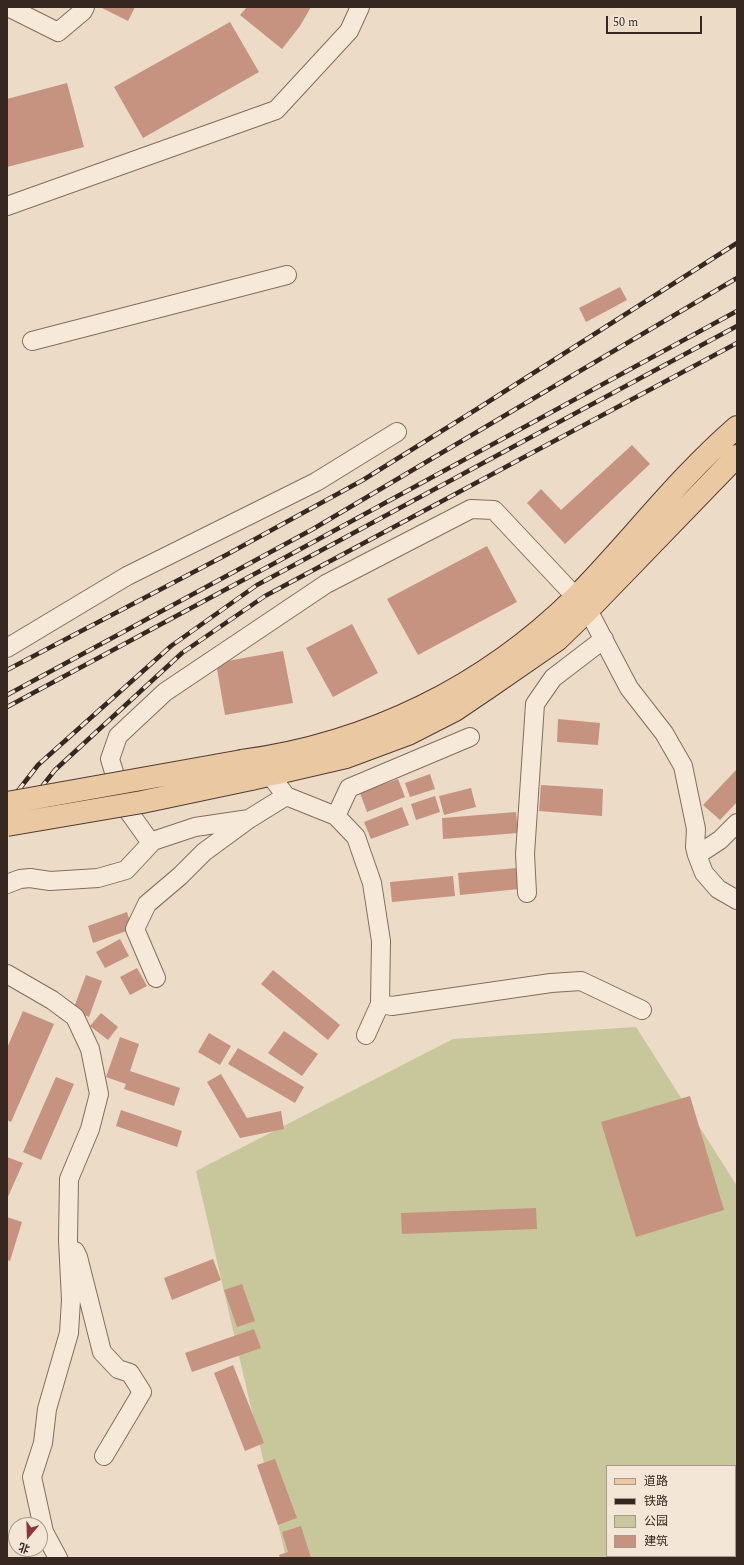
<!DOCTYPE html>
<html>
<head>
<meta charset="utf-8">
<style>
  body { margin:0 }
  #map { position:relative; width:744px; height:1565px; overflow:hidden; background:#ebdbc7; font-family:Spectral,"Noto Sans SC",serif }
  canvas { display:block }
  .frame { position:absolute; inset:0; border:8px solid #362820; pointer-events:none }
  .legend { position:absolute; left:606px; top:1465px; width:130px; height:92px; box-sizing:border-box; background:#f3e6d6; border:1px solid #a79a8d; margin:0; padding:5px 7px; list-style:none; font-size:12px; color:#362820 }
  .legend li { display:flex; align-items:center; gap:8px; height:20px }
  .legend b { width:20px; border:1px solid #a79a8d }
  .north { position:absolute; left:8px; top:1517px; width:40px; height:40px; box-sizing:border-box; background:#f3e6d6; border:1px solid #a79a8d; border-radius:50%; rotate:199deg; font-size:11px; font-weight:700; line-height:16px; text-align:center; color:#362820 }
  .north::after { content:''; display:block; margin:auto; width:14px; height:18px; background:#8f3340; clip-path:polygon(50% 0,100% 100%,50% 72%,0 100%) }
  .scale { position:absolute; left:606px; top:16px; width:96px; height:18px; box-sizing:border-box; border:2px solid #362820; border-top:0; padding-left:5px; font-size:12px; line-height:14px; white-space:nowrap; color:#362820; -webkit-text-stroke:3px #f3e6d6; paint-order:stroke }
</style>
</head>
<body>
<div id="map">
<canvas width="744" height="1565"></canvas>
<div class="frame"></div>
<ul class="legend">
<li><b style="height:5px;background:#eac9a2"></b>道路</li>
<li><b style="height:5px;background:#362820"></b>铁路</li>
<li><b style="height:11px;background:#c8c79b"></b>公园</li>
<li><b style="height:11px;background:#c69380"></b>建筑</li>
</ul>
<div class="north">北</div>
<div class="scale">50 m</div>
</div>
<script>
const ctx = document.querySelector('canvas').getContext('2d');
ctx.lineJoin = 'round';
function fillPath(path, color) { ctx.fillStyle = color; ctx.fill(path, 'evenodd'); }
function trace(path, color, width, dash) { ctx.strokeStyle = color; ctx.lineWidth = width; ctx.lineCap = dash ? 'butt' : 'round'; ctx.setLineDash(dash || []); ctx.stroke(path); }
const green = new Path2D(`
  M636,1027l101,159v372h-451l-90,-387 257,-132zM607,1466h128v90h-128z`);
const building = new Path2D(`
  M100,7h35l-7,14z
  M247,7h64l-11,19 -18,23 -42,-34z
  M230,22l29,50 -116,66 -29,-51z
  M67,83l17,64 -77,20v-68z
  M620,287l7,13 -41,22 -7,-14z
  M632,445l18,19 -85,80 -38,-41 14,-14 20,21z
  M487,546l30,56 -99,53 -31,-56z
  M352,624l26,49 -45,24 -27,-49z
  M283,651l10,52 -68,12 -9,-52z
  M558,719l42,4 -2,22 -41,-3z
  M737,769v33l-17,18 -17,-15z
  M430,774l5,15 -25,8 -5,-14z
  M398,779l7,18 -38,15 -7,-19z
  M541,785l62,4 -1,27 -63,-5z
  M471,788l5,19 -32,8 -5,-19z
  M435,796l5,16 -24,8 -5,-16z
  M402,807l7,18 -38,14 -7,-17z
  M516,812l2,21 -75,6 -1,-21z
  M517,868l2,21 -59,6 -2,-22z
  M453,876l2,20 -63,6 -2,-20z
  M127,912l5,17 -39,14 -5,-17z
  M120,939l9,17 -24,12 -9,-16z
  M137,968l10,18 -17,9 -10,-18z
  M273,970l67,55 -12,15 -67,-56z
  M86,975l16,6 -13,36 -16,-7z
  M23,1011l31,13 -43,98 -4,-2v-72z
  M101,1013l17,14 -10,13 -18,-14z
  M284,1031l34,23 -16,22 -34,-23z
  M209,1033l22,13 -11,19 -22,-13z
  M120,1037l19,7 -9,27 50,17 -6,18 -50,-17 2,-5 -20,-7z
  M238,1048l66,39 -9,16 -67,-39z
  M221,1074l26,44 34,-7 3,18 -44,9 -33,-56z
  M56,1077l18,7 -33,76 -18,-8z
  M690,1096l34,114 -88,27 -35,-115z
  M121,1110l61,21 -5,16 -61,-21z
  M7,1157l16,6 -16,36z
  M536,1208l1,21 -135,5 -1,-21z
  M7,1217l15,5 -12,39 -3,-1z
  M213,1259l8,21 -49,20 -8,-22z
  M242,1284l13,37 -18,6 -13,-37z
  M254,1329l7,19 -69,24 -7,-19z
  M233,1365l31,78 -19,8 -31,-78z
  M275,1459l22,59 -19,7 -21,-60z
  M301,1526l10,32h-31l-1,-3 9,-3 -6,-20z`);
const minor = new Path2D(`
  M12,9l46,23 25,-21 2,-4
  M7,206l269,-96 73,-79 11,-24
  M32,341l255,-66
  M7,648l120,-72 189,-94 81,-50
  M270,775l16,21 50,20 20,21 16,46 9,58 -1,63 -14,31
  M336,816l13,-28 121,-51
  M151,843l-27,-38 -14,-46 8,-23 47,-44 161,-108 145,-75 23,1 94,100 41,78 35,45 19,33 13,63 -1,18 2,8 7,18 14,16 19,11
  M697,855l23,-15 17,-17
  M7,884l13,-5 10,-1 20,3 48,-3 28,-8 27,-29 42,-14 54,-8
  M527,893l-2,-39 10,-150 18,-26 51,-39
  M7,974l45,26 23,17 15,32 9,45 -9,35 -21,50 -1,61 3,60 -2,33 -22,76 -4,34 -11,34 12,55 14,26
  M156,978l-21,-49 12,-25 33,-28 24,-24 45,-33 37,-23
  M380,1004l12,2 159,-23 30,-2 61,29
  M75,1251l3,6 24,95 16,17 12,4 12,19 -38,64`);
const major = new Path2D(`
  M242,761c127,-17 243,-74 334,-164 55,-56 102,-119 161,-170
  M251,779l95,-22 62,-23 47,-24 34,-23 68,-47 31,-30 149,-154`);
const rail = new Path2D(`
  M7,670l219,-115 137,-75 114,-71 260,-166
  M7,695l306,-166 424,-251
  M7,707l266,-143 464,-253
  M7,805l31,-40 133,-119 86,-61 480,-259
  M7,831l48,-61 127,-117 83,-57 472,-253`);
const majorBridge = new Path2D(`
  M7,803l235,-42
  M7,825l135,-23 109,-23`);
fillPath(green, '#c8c79b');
fillPath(building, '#c69380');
trace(minor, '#856d5e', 20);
trace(major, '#533c31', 24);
trace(minor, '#f6e9d9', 18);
trace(major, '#eac9a2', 22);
trace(rail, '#362820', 4.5);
trace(rail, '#f3e6d6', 3, [9]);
trace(majorBridge, '#533c31', 24, []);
trace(majorBridge, '#eac9a2', 22);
</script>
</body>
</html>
